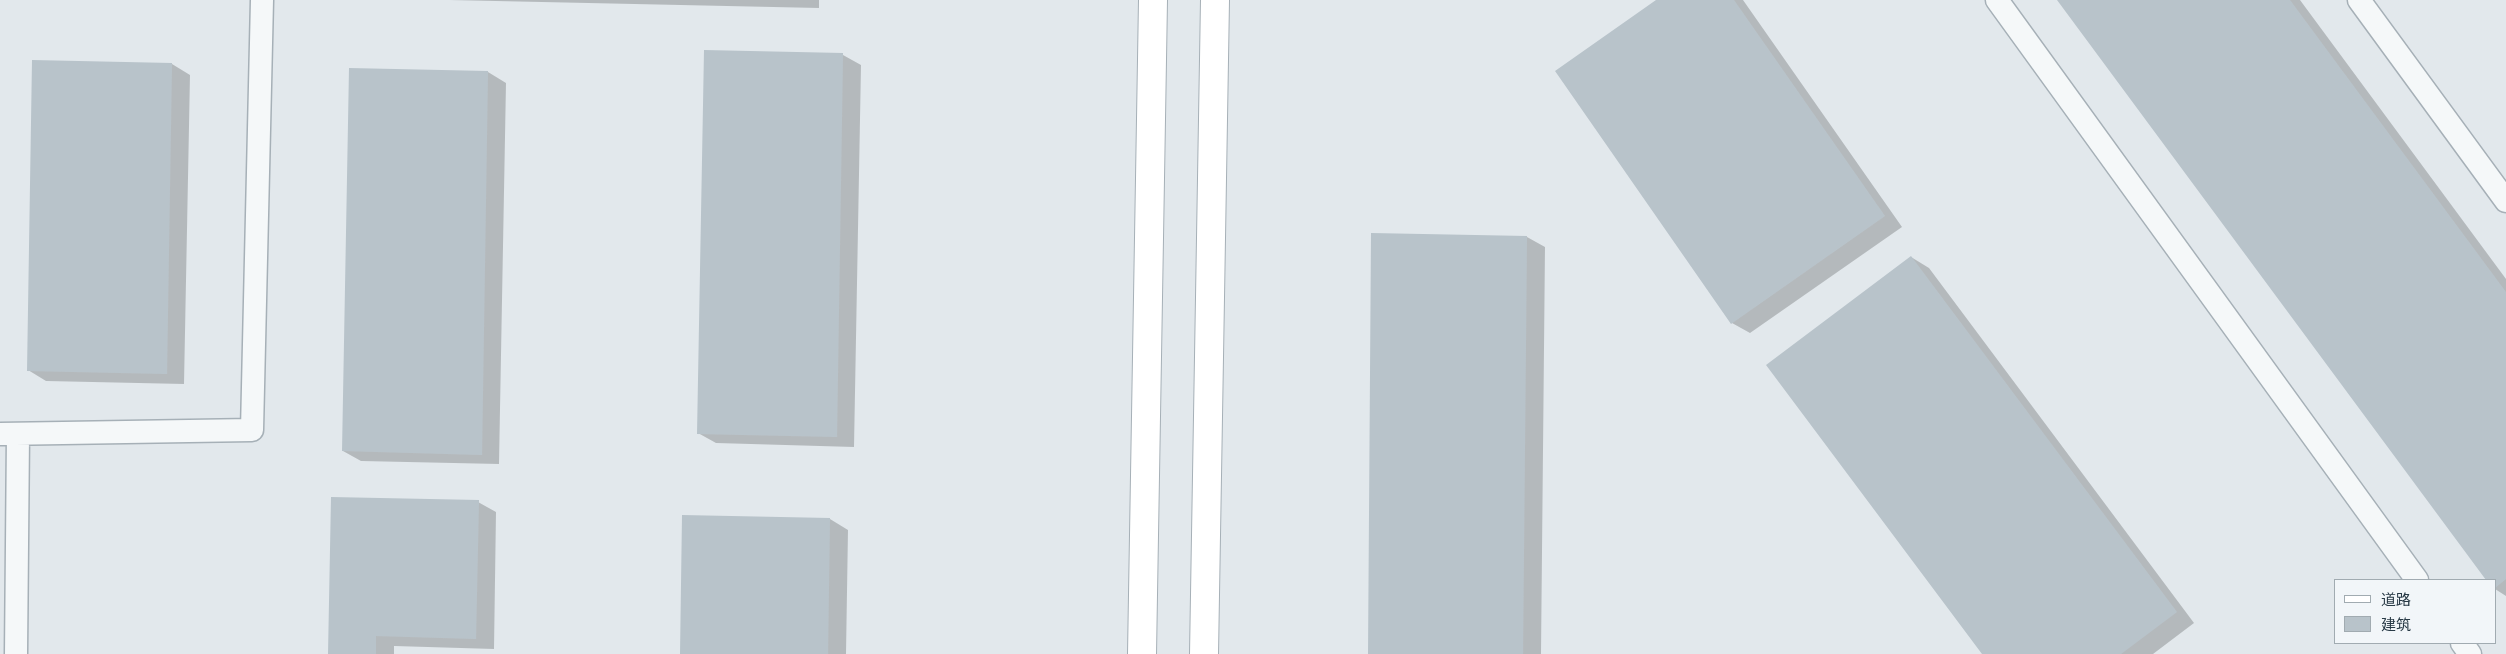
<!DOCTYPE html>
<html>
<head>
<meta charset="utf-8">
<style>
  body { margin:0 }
  #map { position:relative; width:2506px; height:654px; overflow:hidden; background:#e2e8ec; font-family:"Open Sans","Noto Sans SC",sans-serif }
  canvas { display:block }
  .legend { position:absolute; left:2334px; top:579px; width:162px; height:65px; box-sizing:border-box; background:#f2f6f9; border:1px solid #a1abb1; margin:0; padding:6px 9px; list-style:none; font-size:15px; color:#283a46 }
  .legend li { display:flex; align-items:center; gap:10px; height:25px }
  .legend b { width:25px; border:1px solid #a1abb1 }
</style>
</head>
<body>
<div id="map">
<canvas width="2506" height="654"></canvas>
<ul class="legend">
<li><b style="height:6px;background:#fff"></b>道路</li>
<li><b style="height:14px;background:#b8c3ca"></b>建筑</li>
</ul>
</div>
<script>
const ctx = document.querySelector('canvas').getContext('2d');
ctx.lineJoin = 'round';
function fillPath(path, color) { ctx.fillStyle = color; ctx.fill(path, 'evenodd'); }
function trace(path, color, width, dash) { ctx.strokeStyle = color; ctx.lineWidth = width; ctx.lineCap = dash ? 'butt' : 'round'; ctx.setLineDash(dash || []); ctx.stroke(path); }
const shadow = new Path2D(`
  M449,0h370v8z
  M1658,0h85l159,227 -152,106 -18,-10z
  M2059,0h241l206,279v317l-11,-7v-9h-8z
  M705,51l138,4 18,10 -7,382 -138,-4 -18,-10z
  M172,64l18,11 -6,309 -138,-3 -18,-11z
  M350,69l138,3 18,11 -7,381 -138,-3 -18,-10z
  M1527,237l18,10 -4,407h-172z
  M1911,257l18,11 265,355 -41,31h-169z
  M478,502l18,10 -2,137 -100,-3v8h-65z
  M684,516l146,3 18,11 -2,124h-163z`);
const building = new Path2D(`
  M1656,0h78l151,216 -154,108 -176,-253z
  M2057,0h233l216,292v287l-11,9v-8h-9z
  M704,50l139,3 -6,384 -140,-3z
  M32,60l140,3 -5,311 -140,-3z
  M349,68l139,3 -6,384 -140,-4z
  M1371,233l156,3 -4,418h-155z
  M1911,256l266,356 -56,42h-139l-216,-289z
  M331,497l148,3 -3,139 -100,-3v18h-48z
  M682,515l148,3 -2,136h-148z`);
const lane = new Path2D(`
  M1997,0l420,580
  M2359,0l147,201
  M0,434l252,-4 10,-430
  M2462,643l8,11
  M16,654l2,-220`);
const secondary = new Path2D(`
  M1142,654l11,-654
  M1204,654l11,-654`);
fillPath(shadow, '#0003');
fillPath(building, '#b8c3ca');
trace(lane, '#a6b0b7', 25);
trace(secondary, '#a6b0b7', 30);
trace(lane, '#f5f8f9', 22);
trace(secondary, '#fff', 28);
</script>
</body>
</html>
